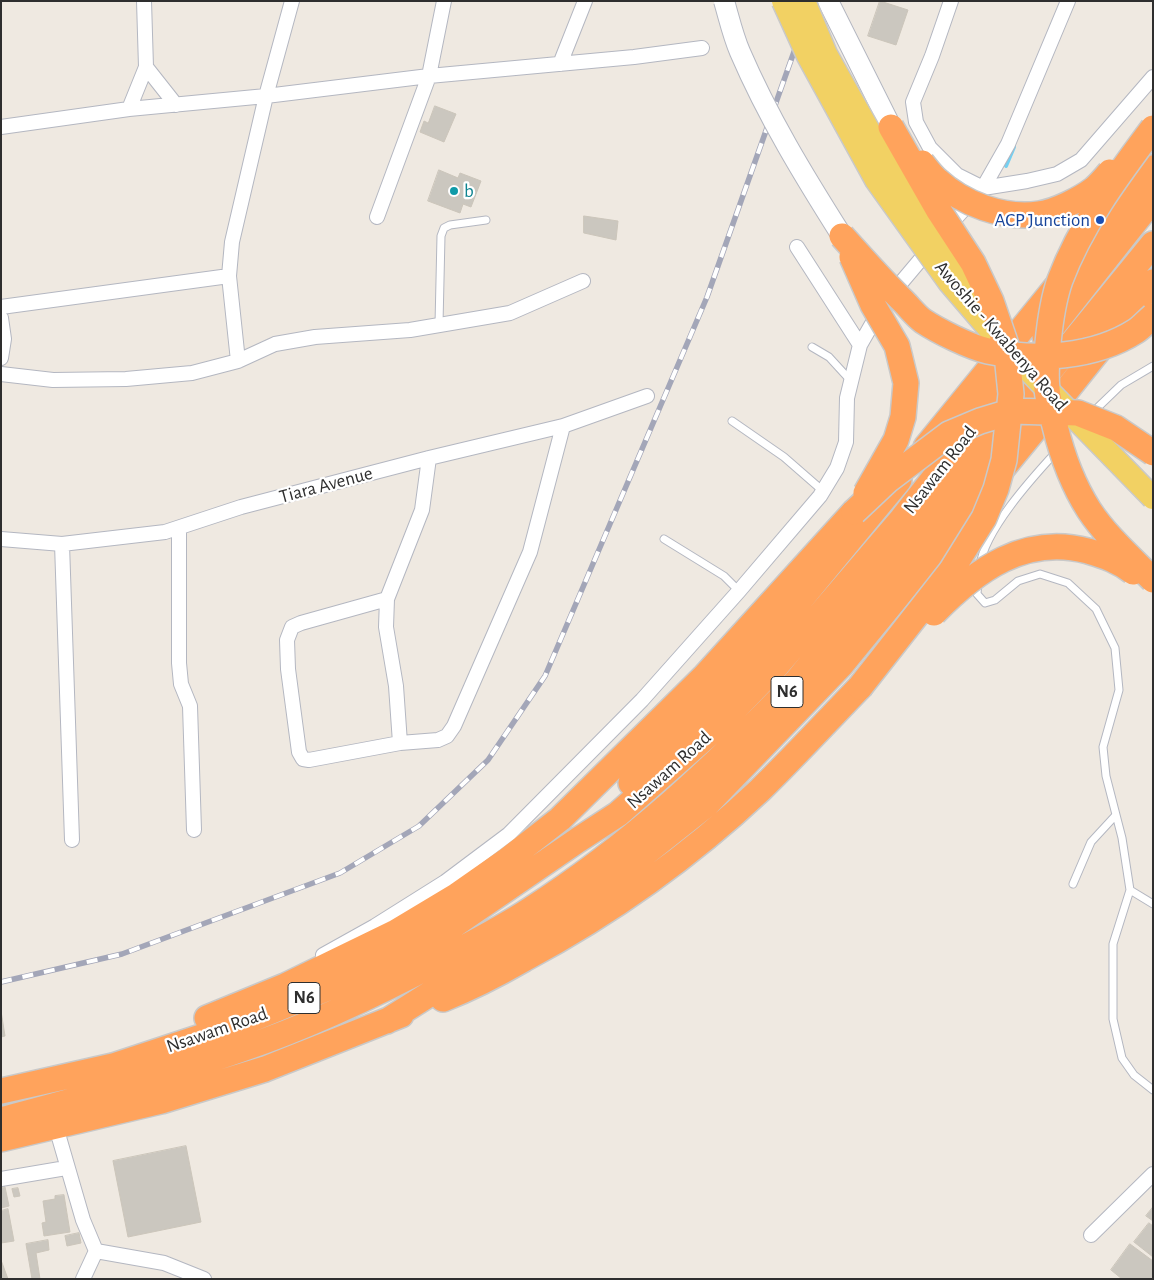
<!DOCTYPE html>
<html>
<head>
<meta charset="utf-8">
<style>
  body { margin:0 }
  #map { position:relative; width:1154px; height:1280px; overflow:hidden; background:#efe9e1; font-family:"Alegreya Sans",sans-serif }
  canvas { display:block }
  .frame { position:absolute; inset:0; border:2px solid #2e2e2e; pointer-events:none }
</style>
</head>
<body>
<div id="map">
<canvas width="1154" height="1280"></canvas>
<div class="frame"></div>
</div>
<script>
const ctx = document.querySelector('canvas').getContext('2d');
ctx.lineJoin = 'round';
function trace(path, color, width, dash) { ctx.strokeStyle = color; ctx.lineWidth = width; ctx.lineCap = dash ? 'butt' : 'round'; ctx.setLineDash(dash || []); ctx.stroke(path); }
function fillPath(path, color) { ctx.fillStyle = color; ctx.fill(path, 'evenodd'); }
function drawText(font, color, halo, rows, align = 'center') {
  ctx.font = font + ' "Alegreya Sans",sans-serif'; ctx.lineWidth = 4.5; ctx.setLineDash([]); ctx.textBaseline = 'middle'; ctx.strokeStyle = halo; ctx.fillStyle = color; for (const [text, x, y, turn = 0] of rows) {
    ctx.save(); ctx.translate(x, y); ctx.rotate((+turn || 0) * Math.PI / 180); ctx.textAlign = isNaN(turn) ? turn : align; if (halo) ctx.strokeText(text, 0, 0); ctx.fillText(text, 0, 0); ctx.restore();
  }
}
const stream = new Path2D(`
  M1006,166l8,-19`);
const building = new Path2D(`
  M880,1l28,9 -12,35 -28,-9z
  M435,106l21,8 -12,28 -24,-10 4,-11 4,2z
  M439,170l19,8 2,-5 21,8 -10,26 -8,-3 -3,9 -32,-12z
  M584,216l34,5 -2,19 -32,-7z
  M1,1011l4,25 -4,1z
  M186,1146l15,76 -73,15 -15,-76z
  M5,1187l4,19 -8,2v-20z
  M18,1188l2,8 -6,1 -2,-8z
  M64,1195l6,37 -26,4 -2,-13 4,-1 -3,-21 12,-2v-3z
  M1153,1207v14l-7,-5z
  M8,1209l6,32 -13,2v-32z
  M1149,1223l4,3v31l-19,-15z
  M79,1233l2,10 -14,3 -2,-10z
  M48,1240l1,10 -13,3 4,26h-8l-6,-35z
  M1130,1244l23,17v18h-31l-11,-9z
  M1,1260l7,19h-7z`);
const lane = new Path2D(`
  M439,324l2,-88 3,-8 6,-3 36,-5
  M812,347l17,10 22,24
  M1092,413l29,-28 32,-19
  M732,421l52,36 39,34
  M664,539l60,37 15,15
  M980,566c4,-35 52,-88 76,-114
  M978,582l-1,12 8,9 10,-3 23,-19 22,-7 28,9 28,26 19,39 4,42 -16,57 3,29 16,62 8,52 23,14
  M1073,884l18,-42 24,-26
  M1130,890l-17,54v75l9,39 12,17 19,15`);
const street = new Path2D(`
  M951,1l-19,55 -19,46 3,20 14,26 27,27 26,13 44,-7 30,-7 24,-14 72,-83
  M560,64l25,-63
  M146,67l30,38
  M129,109l17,-42 -2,-66
  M1,127l128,-18 137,-13 163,-20 205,-19 68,-9
  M377,217l52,-141 15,-75
  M945,230l38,-42 25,-44 60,-143
  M797,247l63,98
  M1,307l228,-31
  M1,318l3,21 -3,19
  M238,361l-9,-85 3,-34 34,-146 26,-95
  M1,374l52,6 73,-1 66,-6 46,-12 37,-17 40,-7 95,-7 100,-17 73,-32
  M179,528v135l2,21 9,22 4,124
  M1,539l61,5 103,-12 76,-25 188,-49 134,-32 84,-30
  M62,544l10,296
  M387,599l-86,24 -9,4 -5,13 1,29 11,83 4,7 6,1 91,-17 38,-3 9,-4 7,-10 76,-174 33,-126
  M400,743l-4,-57 -10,-59 1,-28 35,-89 7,-52
  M323,955l52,-29 70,-44 64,-48 133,-134 97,-109 81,-95 17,-28 9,-26 1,-44 13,-53 24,-42 48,-57
  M56,1127l27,93 13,31 68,12 40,16
  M1,1179l65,-11
  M1091,1235l62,-61
  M83,1279l13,-28`);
const secondary = new Path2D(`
  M828,1l63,126`);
const highway = new Path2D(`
  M1045,336l108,-137
  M926,447l227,-279
  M631,783l34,-33 92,-98 142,-172
  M443,999c28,-11 55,-25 81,-40 86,-46 165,-102 236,-169 34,-33 67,-69 100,-103
  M207,1018l78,-32 111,-54 60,-36 50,-35 54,-42 145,-143 149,-164
  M387,1021l87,-55 121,-73 111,-88 135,-140 221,-269 91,-114
  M1,1091l112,-25 127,-42 149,-61 62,-36 127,-87 40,-26 101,-89 59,-61 124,-145 117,-149
  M1,1120c81,-22 162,-43 241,-71 68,-23 135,-55 199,-89 30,-16 60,-31 89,-50 100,-64 185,-143 267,-229l356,-437
  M1,1139l160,-38 104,-32 136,-54`);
const rail = new Path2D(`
  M1,982l121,-28 218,-81 79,-47 69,-66 57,-84 162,-379 105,-296`);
const secondaryBridge = new Path2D(`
  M724,1c5,17 9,35 16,51 28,65 64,124 102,184`);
const primaryBridge = new Path2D(`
  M783,1l25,55 68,124 73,102 48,56 156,160
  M804,1l22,53 51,91 52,81 54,74`);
const highwayBridge = new Path2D(`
  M1153,128c-35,47 -72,96 -93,152 -7,20 -10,42 -12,63 -1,15 -3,31 -1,46 1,12 5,25 8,37 7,29 18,59 34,84 17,26 42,48 64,70
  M922,163c5,6 9,12 15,17 26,24 66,39 102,34 16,-2 42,-15 55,-25 6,-5 11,-11 16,-17
  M842,236c20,22 40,45 62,66 6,6 12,14 19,19 15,10 47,26 65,30 48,10 106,7 148,-20 6,-4 11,-10 17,-15
  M852,257l21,48 24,41 9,37 -3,34 -7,23 -30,53
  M854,512l34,-32 61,-46 31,-13 33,-10 65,2 38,15 37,25
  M934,613c42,-43 91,-79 154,-62 17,5 31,10 45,21
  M860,687l91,-116 33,-53 12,-29 8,-29 7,-66 -5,-49 -15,-44 -18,-38 -34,-52 -48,-84`);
const markers = [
  [454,191,5,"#0f9aa8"],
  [1100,220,5,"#1a4fb4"]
];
const shields = [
  [787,692,32],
  [304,998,32]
];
const shieldNames = [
  ["N6",787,692],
  ["N6",304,998]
];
const cultureNames = [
  ["b",464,191]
];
const transitNames = [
  ["ACP Junction",1090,220]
];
const streetNames = [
  ["Awoshie - Kwabenya Road",1001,336,49],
  ["Nsawam Road",940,470,-52],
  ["Tiara Avenue",326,485,-15],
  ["Nsawam Road",669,770,-42],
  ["Nsawam Road",217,1030,-19]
];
trace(stream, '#75cff0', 4);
fillPath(building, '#cbc7bf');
trace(building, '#cbc5ba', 1);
trace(lane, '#b4b7c1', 9);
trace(street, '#b4b7c1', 16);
trace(secondary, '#b4b7c1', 22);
trace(highway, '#c9c9c9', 28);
trace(lane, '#fff', 7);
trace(street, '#fff', 14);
trace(secondary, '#fff', 20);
trace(highway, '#ffa35c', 25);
trace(rail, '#a3a6b8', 5.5);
trace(rail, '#fff', 4, [11]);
trace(secondaryBridge, '#b4b7c1', 22, []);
trace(primaryBridge, '#c9c9c9', 25, []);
trace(highwayBridge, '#c9c9c9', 28, []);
trace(secondaryBridge, '#fff', 20);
trace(primaryBridge, '#f2d163', 22);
trace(highwayBridge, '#ffa35c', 25);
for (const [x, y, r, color] of markers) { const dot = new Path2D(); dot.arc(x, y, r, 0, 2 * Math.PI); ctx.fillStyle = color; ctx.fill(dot); trace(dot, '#fff', 2); }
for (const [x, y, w] of shields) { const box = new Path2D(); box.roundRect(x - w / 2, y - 15.5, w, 31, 4); ctx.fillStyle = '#fff'; ctx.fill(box); trace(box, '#2e2e2e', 1); }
drawText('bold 18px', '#2e2e2e', null, shieldNames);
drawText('19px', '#0d838f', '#fff', cultureNames, 'left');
drawText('19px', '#164399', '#fff', transitNames, 'right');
drawText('19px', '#2e2e2e', '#fff', streetNames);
</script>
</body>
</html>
